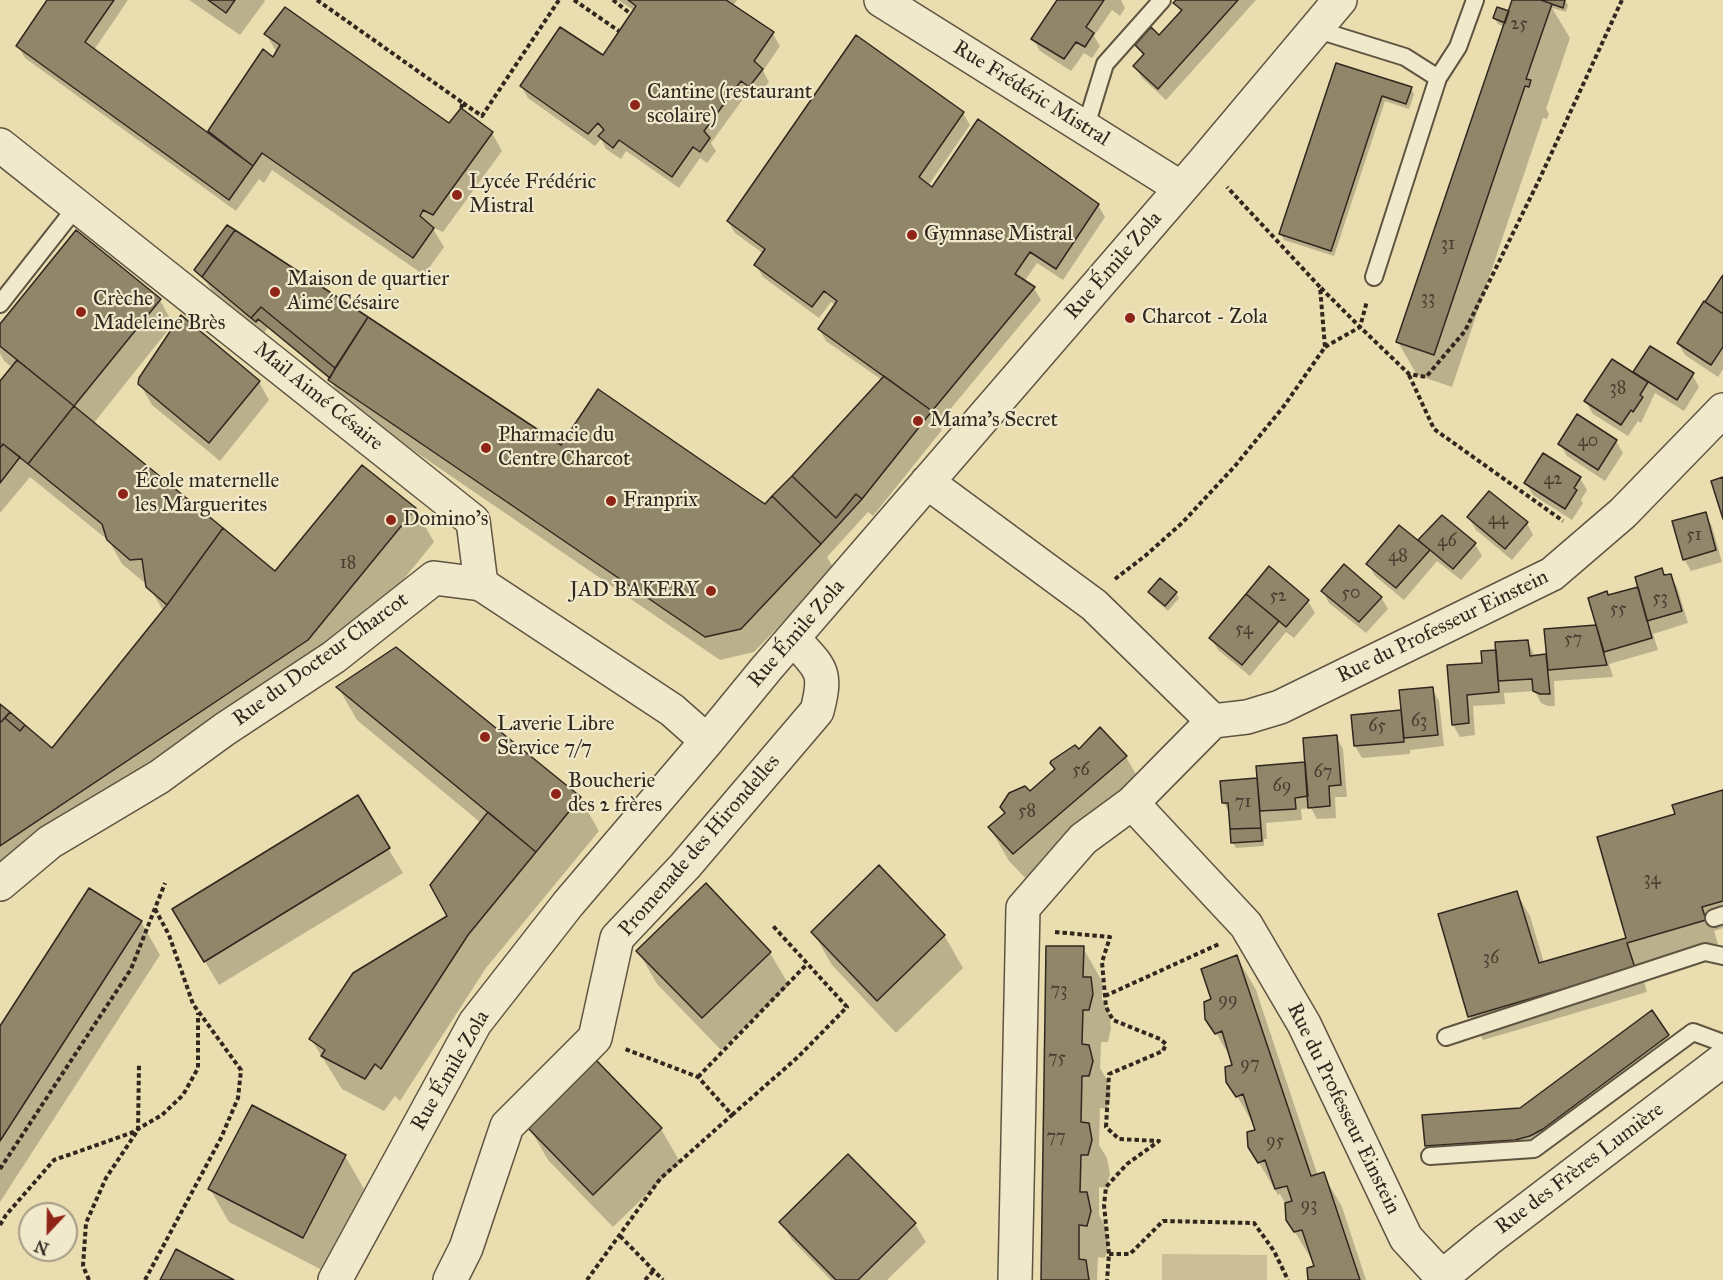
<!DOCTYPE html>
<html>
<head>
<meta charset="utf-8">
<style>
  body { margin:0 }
  #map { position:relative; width:1723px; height:1280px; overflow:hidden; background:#eaddaf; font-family:"IM FELL Great Primer",serif }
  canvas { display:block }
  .north { position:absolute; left:18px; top:1202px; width:60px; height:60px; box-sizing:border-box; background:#f1e9cb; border:2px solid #a49b86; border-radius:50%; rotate:202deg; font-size:16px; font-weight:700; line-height:24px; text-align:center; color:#31271e }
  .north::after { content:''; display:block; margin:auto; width:21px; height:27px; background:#8f2418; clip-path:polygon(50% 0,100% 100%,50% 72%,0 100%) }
</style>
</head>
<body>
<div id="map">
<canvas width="1723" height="1280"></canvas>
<div class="north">N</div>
</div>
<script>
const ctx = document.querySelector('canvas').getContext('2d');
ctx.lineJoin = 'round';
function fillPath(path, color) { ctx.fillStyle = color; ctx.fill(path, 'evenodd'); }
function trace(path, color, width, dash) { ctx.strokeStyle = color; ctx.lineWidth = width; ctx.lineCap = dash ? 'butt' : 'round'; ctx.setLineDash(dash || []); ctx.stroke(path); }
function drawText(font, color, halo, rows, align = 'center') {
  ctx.font = font + ' "IM FELL Great Primer",serif'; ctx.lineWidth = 4.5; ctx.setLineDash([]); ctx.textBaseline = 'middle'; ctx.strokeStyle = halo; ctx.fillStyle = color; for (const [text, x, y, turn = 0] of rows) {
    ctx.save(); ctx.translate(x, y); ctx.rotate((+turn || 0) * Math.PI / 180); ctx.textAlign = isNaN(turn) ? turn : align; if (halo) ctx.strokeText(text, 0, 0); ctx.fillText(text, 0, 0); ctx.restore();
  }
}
const green = new Path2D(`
  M1162,1254l105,1v25h-105z`);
const shadow = new Path2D(`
  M49,0h79l-34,50 120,89 -4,-8 67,-78 -11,-19 184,92 42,7 10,18 -59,81 -11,-5 12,20 -20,28 -152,-105 -8,13 -5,-4 -23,32 -211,-153 -7,-12z
  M189,0h75l1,1 -25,34z
  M618,0h119l-4,6 40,28 7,12 -17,25 6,11 -13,16 -8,-6 -37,51 5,8 -9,12 -7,-5 -21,30 -53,-37 -5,8 -15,-10 -5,-10 -6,7 -67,-48 -7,-12 82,-29 32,-46z
  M1059,0h62l4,8 -5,8 -8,-6 -18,26 6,10 -8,12 -8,-5 -13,18 -31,-20 -7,-12z
  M1178,0h78l-90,100 -24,-22 -7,-12 9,-9 -7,-12 23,-8 21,-24 -6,-10z
  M1514,0h51l3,5 -2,7 -14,-4 18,30 -24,71 3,5 -2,5 -4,-1 -91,269 -35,-12 -19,-33 107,-315 -7,-3 -4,-6 15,-3z
  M1337,65l74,24 3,5 -5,15 -24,-8 -51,155 -50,-16 -3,-6z
  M963,113l7,12 -42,61 5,4 165,15 7,12 -42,63 -26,-17 -13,19 10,6 7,12 -103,124 4,6 -69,86 -5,-4 -41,45 7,12 -80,83 -34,8 -376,-257 -14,-23 -62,-52 -6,7 -47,-40 -8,-12 -11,-13 171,48 194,129 204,59 117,-126 -56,-39 -7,-12 16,-24 -4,-3 -12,16 -56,-41 -7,-12 8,-11 -29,-21 -7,-12z
  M77,232l83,68 13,24 -80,100 182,149 140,-64 19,33 -107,131 -327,218v-185l52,44 112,-138 -17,-29h-2l-23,-19 -13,-23 -79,-64 -30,36v-130l13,-15 -9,-7 -4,-8v-27z
  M1723,277v92l-5,8 -33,-22 -7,-12z
  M1650,348l42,26 7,13 -15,24 -29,-18 -14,30 -3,-2 -10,15 -35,-22 -7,-12 47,-27z
  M259,382l10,18 -49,61 -68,-56 -11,-19z
  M1616,441l7,12 -18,28 -38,-25 -7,-12z
  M1580,478l7,12 -6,10 2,3 -11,17 -39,-25 -7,-12z
  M1705,514l7,12 10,36 -31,9 -7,-12z
  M1442,517l33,27 7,12 -21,24 -24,-19 -33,39 -29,-24 -7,-12 51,-22z
  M1469,518l58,5 6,12 -21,25 -36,-30z
  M1661,570l4,6 5,-1 7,12 11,36 -35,11 5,16 -49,14 4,13 -59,4 1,25h-7l-7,-3 -6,-12 -31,2 1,11 -32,2 2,29 -15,2 -7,-12 -4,-59 34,-2 14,-12 31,-10 7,15 13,-2 -3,-25 53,-3 11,-30 30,-9z
  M1323,591l58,6 7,12 -22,24 -37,-30z
  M1150,592l26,1 3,5 -11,13 -15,-13z
  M1308,601l7,12 -21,25 -8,-6 -36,44 -32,-26 -7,-12z
  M338,687l242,111 19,33 -113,137 -86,133 -5,-5 -11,15 -42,-22 -31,-50 138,-122 32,-94 -124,-103z
  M1432,689l7,12 5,45 -34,4v4l-48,4 -7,-12 -2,-30 50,-4z
  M1336,737l7,12 4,48h-12l1,21 -19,1 -6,-11 -10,1 1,11 -36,3 1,16h-3v7l-28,2 -3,-5 -3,-29 -6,-11 -2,-21 37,-3 48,-16z
  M1079,751l47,6 19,33 -112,96 -24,-25 -19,-33 66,-58 -4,-7z
  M1723,792v136l-9,3 4,13 -78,23 7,25 -164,48 -13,-23 -30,-102 76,-23 14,24 14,47 84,-24 49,-124z
  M357,797l46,76 -184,112 -31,-52z
  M141,922l19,33 -160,247v-173z
  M813,932l131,3 19,33 -67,65 -64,-68z
  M1083,948l19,33v18l7,13 2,16 -3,14h-7l-1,26 7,12 4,15 -4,14 -7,-1 -1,37 8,13 3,16 -4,14 -7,-1v28l6,11 4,19 -4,13 -7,-1 -1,23h-55z
  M638,951l132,2 19,32 -68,65 -64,-66z
  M1237,957l19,33 62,186 5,-2 19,33 24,73h-56l6,-13 -29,-48 -1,-14 -6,-11 -2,1 -28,-48 7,-17 -29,-49 7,-16 -28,-47 6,-18z
  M1668,1035l3,6 -138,100 -103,10 -3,-5 94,-36z
  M529,1127l132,2 19,33 -67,65 -65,-67z
  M345,1156l19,33 -42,81 -93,-48 -19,-33z
  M848,1156l67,68 11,18 -39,38h-56l-39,-40 -11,-18z`);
const building = new Path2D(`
  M47,0h67l-29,42 168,124 -24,34 -213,-154z
  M208,0h27l-9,13z
  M628,0h98l48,32 -20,29 9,8 -14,18 -8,-6 -37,50 6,7 -10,14 -7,-5 -21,30 -53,-37 -6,8 -15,-12 6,-6 -6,-7 -10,11 -68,-48 40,-59 43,28 33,-49z
  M1057,0h47l-18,27 8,6 -9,14 -9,-5 -12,17 -33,-20z
  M1176,0h62l-80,89 -25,-23 11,-12 -9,-9 16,-18 8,8 23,-25 -9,-7z
  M1512,0h29l11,4 -26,75 5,1 -2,7 -4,-1 -91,269 -38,-13z
  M1541,0h24l-2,8z
  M285,7l164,116 12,-15 32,24 -60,83 -10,-5 -3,6 14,12 -21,30 -151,-105 -9,13 -45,-35 55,-82 10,8 7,-12 -16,-11z
  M1497,7l12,4 -4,12 -12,-5z
  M856,35l108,77 -45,65 13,10 46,-68 121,85 -43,65 -26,-17 -15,22 20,13 -103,124 -114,-82 19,-28 -13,-10 -12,16 -58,-42 11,-16 -38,-28z
  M1336,63l76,24 -6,17 -24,-8 -51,155 -52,-17z
  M227,225l8,5 -33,47 -8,-7z
  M76,230l85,69 -87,107 -74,-60v-22z
  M235,230l133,87 -33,51 -74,-61 -10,11 -49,-41z
  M1723,275v39l-18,-12z
  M1704,301l19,13v33l-12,18 -34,-22z
  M261,307l74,61 -5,10 -72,-59 -2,3 -5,-4z
  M181,315l79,66 -51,62 -71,-59 1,-6z
  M368,317l193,128 37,-56 167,115 7,-8 49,48 -80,85 -36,8 -377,-257z
  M1650,346l44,27 -17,27 -44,-28z
  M1612,359l36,23 -8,13 3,2 -10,15 -2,-2 -10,15 -37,-24z
  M17,360l57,46 -46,58 -25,-20 -3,4v-67z
  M884,376l48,35 -70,88 -6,-5 -20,24 -44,-42z
  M74,406l149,122 -56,77 -21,-18 -4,-28 -12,1 -23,-20 -5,-16 -74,-60z
  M1577,414l40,26 -19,30 -40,-26z
  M3,444l17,13 -20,26v-35z
  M1543,453l38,24 -7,11 3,2 -12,19 -41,-26z
  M362,465l54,43 -108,132 -308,206v-123l5,-5 15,13 5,-6 27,23 115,-143 56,-77 52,43z
  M792,476l44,42 20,-24 6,5 -41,45 -49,-48z
  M1723,477v42l-12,-38z
  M1489,491l39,31 -23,27 -38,-32z
  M1706,512l10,38 -33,10 -11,-39z
  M1442,515l34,28 -23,26 -35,-29z
  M1399,525l31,25 -34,38 -30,-24z
  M1344,564l38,33 -23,25 -38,-31z
  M1269,566l40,34 -23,27 -40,-33z
  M1662,568l2,7 7,-1 11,37 -35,10 -12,-44z
  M1160,578l17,14 -12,14 -17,-14z
  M1638,587l14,51 -48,14 -16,-54 19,-7 1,4z
  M1246,594l33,27 -37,44 -33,-27z
  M1596,625l11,40 -59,5 -4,-41z
  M1528,640l2,16 16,-2 4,40h-10l-7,-3 -1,-12 -34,2 -3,-39z
  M396,647l185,150 -45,55 -200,-165z
  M1496,650l3,42 -32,3 2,28 -17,2 -5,-60 35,-2 -1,-12z
  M1433,687l5,48 -34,3 -5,-48z
  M0,704l10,8 -10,11z
  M1401,710l3,32 -50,4 -3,-31z
  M10,712l15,13 -5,6 -15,-13z
  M1100,727l27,29 -114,98 -25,-27 17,-14 -5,-6 9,-14 16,-7 5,5 25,-22 -5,-6 1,-2 24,-16 4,4z
  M1337,735l4,50 -12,1 1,20 -22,2 -5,-70z
  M1305,762l3,34 -13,2 1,11 -36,2 -4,-45z
  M1257,778l4,50 -31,1 -2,-26h-6l-2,-22z
  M1723,790v111l-21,6 4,13 -79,23 8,25 -167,49 -30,-103 79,-23 22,72 87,-25 -29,-101 78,-23 -3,-9z
  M358,795l32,53 -186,114 -32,-53z
  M488,812l48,40 -68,83 -87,134 -6,-5 -10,15 -44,-23 4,-6 -16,-11 44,-66 94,-57 -17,-31z
  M1261,828l1,13 -31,2 -1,-14z
  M879,865l66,70 -68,66 -66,-69z
  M706,883l65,69 -69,66 -66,-67z
  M89,888l53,33 -142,220v-115z
  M1046,946h38l-1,31h8l2,17 -4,16h-6l-1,34 7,1 4,16 -4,15h-7l-1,46 8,1 3,17 -4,15h-7l-1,37h7l4,19 -4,15 -8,-1v34l7,1 3,20h-48z
  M1237,955l74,221 13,-4 36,108h-52l-1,-12 7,-2 -12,-36 -8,2 -8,-12 -1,-17 7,-2 -5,-15 -12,3 -10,-29 -7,3 -10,-16 -1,-15 8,-2 -12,-36 -7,3 -10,-15 -1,-15 7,-2 -10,-34 -7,3 -10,-15 -1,-17 7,-3 -10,-30z
  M1652,1010l17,25 -126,94 -13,7 -15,4 -90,6 -3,-31 98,-7z
  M596,1060l66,68 -69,67 -66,-68z
  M252,1105l94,50 -43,83 -95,-49z
  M848,1154l68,69 -58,57h-22l-57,-58z
  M176,1249l58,31h-74z`);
const path = new Path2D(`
  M317,0l146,103 -2,5
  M574,0l45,31
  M613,0l18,14
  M463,103l19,13 77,-116
  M1321,288l39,39 7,-26
  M1325,347l35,-20 49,47 17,3 39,-46 75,-153 82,-178
  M1409,375l25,54 129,92
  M1115,579l30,-23 37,-33 53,-57 49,-60 41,-59 -5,-60 -93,-100
  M1055,932l55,5 -8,25 4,45 7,13 47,19 6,5 -3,7 -54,23 -3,53 13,12 40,2 -32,23 -21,23 -2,18 5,49 -2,26
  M1105,996l114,-52
  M698,1077l109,-113
  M732,1115l66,-58 49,-50 -74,-81
  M0,1169l131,-200 34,-86
  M0,1225l6,-10 48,-55 77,-27 31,-18 21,-20 15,-27v-55
  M620,1236l43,44
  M1109,1254h21l33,-33 91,2 20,28 14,29
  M89,1280l-6,-14 3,-43 20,-45 32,-48 1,-66
  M145,1280l76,-142 17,-40 3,-28 -48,-66 -24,-69 -15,-28
  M587,1280l73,-101 72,-64 -34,-38 -73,-28
  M645,1280l9,-10`);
const lane = new Path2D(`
  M1315,29l90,28 33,21
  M1085,129l20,-65 57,-64
  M1374,277l64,-199 20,-31 17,-47
  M0,304l77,-98
  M1714,918l9,-3
  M1446,1037l259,-85 18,4
  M1430,1156l104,-7 159,-117 30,11`);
const street = new Path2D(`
  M881,0l300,188
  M0,145l473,376 8,63
  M927,482l167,123 119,116
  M1132,803l114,122 58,99 102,214 36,39
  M0,884l50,-42 109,-65 66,-48 109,-72 100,-79 47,6 191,126 35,31
  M335,1280l140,-257 93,-119 139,-163 59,-72 437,-506 137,-163
  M450,1280l16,-32 41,-122 88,-88 22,-100 68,-72 132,-155c11,-42 3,-42 -24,-73
  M1015,1280l8,-372 60,-69 49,-36 81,-82 34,-4 33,-10 272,-133 71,-61 100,-103
  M1441,1280l1,-3 45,-37 236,-180`);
const markers = [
  [635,105,6,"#8f2418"],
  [457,195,6,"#8f2418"],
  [912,235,6,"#8f2418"],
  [275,292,6,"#8f2418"],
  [81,312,6,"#8f2418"],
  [1130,318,6,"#8f2418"],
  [918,421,6,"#8f2418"],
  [486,448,6,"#8f2418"],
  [123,494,6,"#8f2418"],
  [611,501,6,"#8f2418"],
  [391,520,6,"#8f2418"],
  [711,591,6,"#8f2418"],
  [485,737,6,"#8f2418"],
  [556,794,6,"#8f2418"]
];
const numberNames = [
  ["25",1519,25],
  ["31",1448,245],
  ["33",1428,299],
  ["38",1618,389],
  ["40",1588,442],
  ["42",1553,480],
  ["44",1498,520],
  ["51",1694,536],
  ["46",1447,542],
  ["48",1398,557],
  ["18",348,564],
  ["50",1351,594],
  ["52",1278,597],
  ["53",1660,599],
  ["55",1618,610],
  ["54",1244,630],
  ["57",1573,640],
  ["63",1419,722],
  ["65",1377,727],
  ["56",1081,771],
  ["67",1323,773],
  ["69",1282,787],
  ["71",1243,803],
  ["58",1027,812],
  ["34",1652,880],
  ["36",1491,959],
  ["73",1059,991],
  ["99",1228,1001],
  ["75",1057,1059],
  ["97",1250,1065],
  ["77",1056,1138],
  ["95",1275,1142],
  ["93",1309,1206]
];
const poiNames = [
  ["Cantine (restaurant",647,93],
  ["scolaire)",647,117],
  ["Lycée Frédéric",469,183],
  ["Mistral",469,207],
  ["Gymnase Mistral",924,235],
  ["Maison de quartier",287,280],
  ["Aimé Césaire",287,304],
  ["Crèche",93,300],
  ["Madeleine Brès",93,324],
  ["Charcot - Zola",1142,318],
  ["Mama's Secret",930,421],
  ["Pharmacie du",498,436],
  ["Centre Charcot",498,460],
  ["École maternelle",135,482],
  ["les Marguerites",135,506],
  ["Franprix",623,501],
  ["Domino's",403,520],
  ["JAD BAKERY",699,591,"right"],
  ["Laverie Libre",497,725],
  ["Service 7/7",497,749],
  ["Boucherie",568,782],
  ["des 2 frères",568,806]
];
const streetNames = [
  ["Rue Frédéric Mistral",1031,94,32],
  ["Rue Émile Zola",1114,266,-49],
  ["Mail Aimé Césaire",318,397,39],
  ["Rue du Professeur Einstein",1443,627,-26],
  ["Rue Émile Zola",797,634,-49],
  ["Rue du Docteur Charcot",321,660,-36],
  ["Promenade des Hirondelles",700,846,-49],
  ["Rue Émile Zola",451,1071,-60],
  ["Rue du Professeur Einstein",1343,1109,64],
  ["Rue des Frères Lumière",1580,1169,-37]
];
fillPath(green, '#cbbe96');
fillPath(shadow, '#0003');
fillPath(building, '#918669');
trace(building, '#31271e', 1.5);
trace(lane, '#5f5442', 20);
trace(street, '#5f5442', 36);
trace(path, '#31271e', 4, [4.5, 3]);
trace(lane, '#f1e9cb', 16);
trace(street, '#f1e9cb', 33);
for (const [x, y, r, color] of markers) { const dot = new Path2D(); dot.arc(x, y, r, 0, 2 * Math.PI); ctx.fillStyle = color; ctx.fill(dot); trace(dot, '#f1e9cb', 2); }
drawText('18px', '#493f31', null, numberNames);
drawText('21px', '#31271e', '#f1e9cb', poiNames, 'left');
drawText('21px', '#31271e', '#f1e9cb', streetNames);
</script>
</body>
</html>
